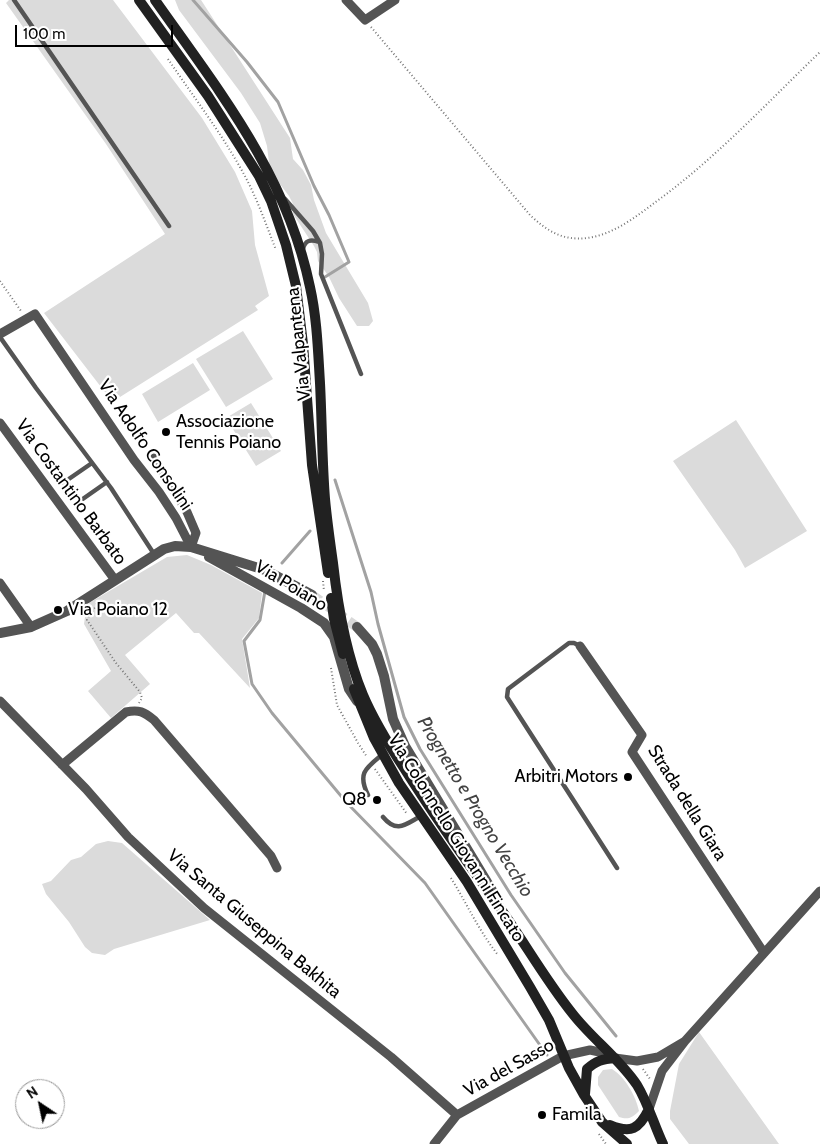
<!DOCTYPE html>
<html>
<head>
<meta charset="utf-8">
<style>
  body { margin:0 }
  #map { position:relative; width:820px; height:1144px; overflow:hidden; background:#fff; font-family:Cabin,sans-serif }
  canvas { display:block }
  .north { position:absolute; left:15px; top:1079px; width:50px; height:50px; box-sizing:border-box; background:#fff; border:1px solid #999; border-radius:50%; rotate:326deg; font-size:14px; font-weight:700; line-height:20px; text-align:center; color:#000 }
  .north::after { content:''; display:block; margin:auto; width:18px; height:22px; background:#000; clip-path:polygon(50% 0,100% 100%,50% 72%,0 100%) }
  .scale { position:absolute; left:15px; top:25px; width:158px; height:22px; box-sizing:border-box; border:2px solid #000; border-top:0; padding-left:6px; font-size:15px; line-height:18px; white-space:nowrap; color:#000; -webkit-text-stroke:4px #fff; paint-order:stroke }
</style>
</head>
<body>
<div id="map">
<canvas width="820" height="1144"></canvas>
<div class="north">N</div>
<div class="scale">100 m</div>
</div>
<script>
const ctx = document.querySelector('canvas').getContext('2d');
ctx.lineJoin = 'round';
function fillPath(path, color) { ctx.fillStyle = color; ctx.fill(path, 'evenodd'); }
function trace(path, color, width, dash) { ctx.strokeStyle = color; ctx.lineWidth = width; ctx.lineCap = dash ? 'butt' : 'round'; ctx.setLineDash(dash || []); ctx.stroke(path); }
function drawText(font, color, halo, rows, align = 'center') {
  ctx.font = font + ' Cabin,sans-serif'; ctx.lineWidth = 4.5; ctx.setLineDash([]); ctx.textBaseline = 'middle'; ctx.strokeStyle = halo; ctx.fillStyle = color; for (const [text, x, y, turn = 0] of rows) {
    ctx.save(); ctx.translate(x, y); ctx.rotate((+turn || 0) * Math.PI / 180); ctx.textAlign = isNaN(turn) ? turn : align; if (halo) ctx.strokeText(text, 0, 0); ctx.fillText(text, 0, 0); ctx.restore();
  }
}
const green = new Path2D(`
  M9,0h104l89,118 33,54 17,39 3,34 14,51 -14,10 3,4 -138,87 -1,-2 -8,5 -67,-87 121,-79 -59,-90 -100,-141z
  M175,0h26l2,3 87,135 3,21 10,11 8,15 3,15 12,33 42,70 5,18 -4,5h-12l-18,-28 -10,-21 -11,-16 -1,-9 -3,-6 -21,-32v-10l-4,-8 -19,-25 -3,-25 -7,-23 -19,-30 -62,-83z
  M243,331l30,48 -47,28 -30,-48z
  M193,363l17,27 -52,32 -16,-28z
  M251,403l30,48 -25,15 -30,-48z
  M736,420l71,111 -62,37 -10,-18 -62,-89z
  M187,555l24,10 51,28 -3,25 -17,21 8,49 -51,-55h-5l-18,-20 -51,42 25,29 -39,34 -23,-27 23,-20 -27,-47 1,-7 6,-10 -2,-4 78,-46z
  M108,841l14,2 88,77 -96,29 -9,6 -13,-2 -7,-6 -16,-25 -23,-28 -4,-10 9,-3 20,-21 10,-3 15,-13z
  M699,1032l80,112h-90l-19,-25v-8l9,-47z
  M612,1069c13,8 24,27 27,42 -7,7 -11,9 -20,6l-21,-32v-8l5,-7z`);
const stream = new Path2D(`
  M193,0l54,62 31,40 36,84 15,29 20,47 -24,15
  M335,480l36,112 7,32 26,93 16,32 91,146 54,78 51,63
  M282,563l28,-32
  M265,591l-5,29 -16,21 8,43 20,29 74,89 79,81 122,172`);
const tertiaryTunnel = new Path2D(`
  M312,595l45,32`);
const path = new Path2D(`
  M371,27l159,188c17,16 33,26 57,23 26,-3 50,-22 70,-37 60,-44 110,-98 163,-149
  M168,59c27,40 58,80 80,123 11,22 19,45 28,68
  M0,281l21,30
  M323,581l1,10
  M96,603l2,2 -8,8 -3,7 29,43 24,29 2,6 -3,5
  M331,668l6,37 21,38 9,14
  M375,769l32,45
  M451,878c16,26 28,53 47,77
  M643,1069l7,10
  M599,1134l7,10`);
const service = new Path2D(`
  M14,0l155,226
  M285,199l28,32 7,12 2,11 -1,20 40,100
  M303,249c2,-9 8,-10 16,-7
  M0,337l36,51 75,100 43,66
  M63,483l29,-20
  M77,503l30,-21
  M580,646l-6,-3h-5l-61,46 -1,8 110,171
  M368,795c-11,-22 -2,-27 15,-41
  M383,817c14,17 23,7 38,-1`);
const minor = new Path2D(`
  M346,0l19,20 30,-20
  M0,334l35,-20 99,146 25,32 17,26 15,29
  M0,423l115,157
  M154,458l33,54 9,21 -5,14
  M0,583l31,44
  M580,646l62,89 -10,17 132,201
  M0,701l86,88 42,48 76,71 187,149 66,58
  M62,765l64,-53c13,-3 18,0 28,8l117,136 6,12
  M649,1109l13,-38 23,-30 135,-150
  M434,1144l23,-29 106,-59 27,-6 14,3 11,5 22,3 21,-4 27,-16`);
const tertiary = new Path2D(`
  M209,557l92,51 23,15 10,14 15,52 8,12
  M357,627l15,17 5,10 7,22 9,43 12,27 88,146
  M0,633l31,-6 36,-16 97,-62 11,-3 16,1 74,23 47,25`);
const secondary = new Path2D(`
  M139,0l69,96 51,80 12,25 15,44 10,41 7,58 9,121 16,108
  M155,0c64,91 132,175 155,287 7,31 8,64 10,96 2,39 2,78 5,116 2,22 5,43 8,64 5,45 13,91 30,132 11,26 26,50 41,73 29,46 60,90 91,133 27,37 49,77 77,112 20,26 47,45 65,72 11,18 17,40 26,59
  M331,598l3,21 9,35
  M354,689l20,49 25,45 68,99 63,105 19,33 20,48 15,27 18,27 25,22
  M585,1094l2,-25c9,-8 15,-10 28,-11
  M610,1125c21,9 29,4 39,-16`);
const markers = [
  [166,432,5,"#000"],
  [58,610,5,"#000"],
  [628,777,5,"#000"],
  [377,800,5,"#000"],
  [542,1115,5,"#000"]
];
const streetNames = [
  ["Via Valpantena",299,344,-96],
  ["Via Adolfo Consolini",145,445,56],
  ["Via Costantino Barbato",71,492,54],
  ["Via Poiano",291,586,31],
  ["Strada della Giara",687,803,58],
  ["Via Colonnello Giovanni Fincato",456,838,58],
  ["Via Santa Giuseppina Bakhita",254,924,40],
  ["Via del Sasso",509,1068,-29]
];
const poiNames = [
  ["Associazione",176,422],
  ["Tennis Poiano",176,443],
  ["Via Poiano 12",68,610],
  ["Arbitri Motors",618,777,"right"],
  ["Q8",367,800,"right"],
  ["Famila",552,1115]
];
const waterNames = [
  ["Prognetto e Progno Vecchio",475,807,59]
];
fillPath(green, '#dbdbdb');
trace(stream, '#a2a2a2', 3);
trace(tertiaryTunnel, '#d9d9d9', 10, [10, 5]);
trace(path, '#767676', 2, [1, 2.5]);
trace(service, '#545454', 4.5);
trace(minor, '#545454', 9);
trace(tertiary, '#545454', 10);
trace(secondary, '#212121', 10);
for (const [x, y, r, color] of markers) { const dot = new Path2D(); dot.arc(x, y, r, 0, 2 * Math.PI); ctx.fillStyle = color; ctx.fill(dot); trace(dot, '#fff', 2); }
drawText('18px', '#000', '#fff', streetNames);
drawText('18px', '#000', '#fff', poiNames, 'left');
drawText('italic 19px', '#434343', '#fff', waterNames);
</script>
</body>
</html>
